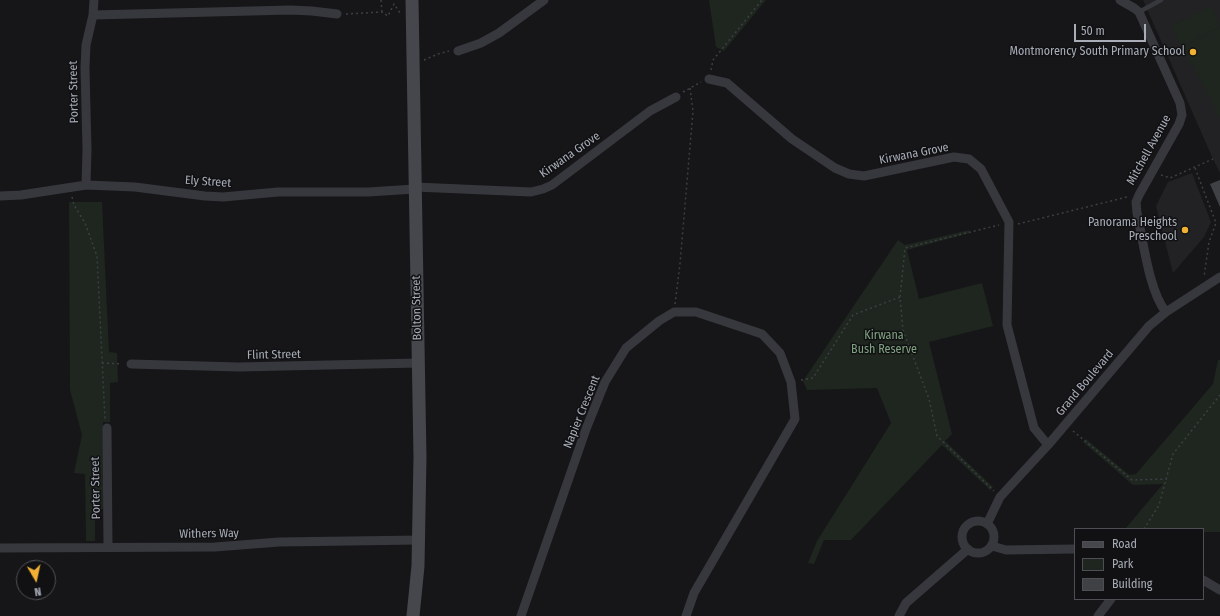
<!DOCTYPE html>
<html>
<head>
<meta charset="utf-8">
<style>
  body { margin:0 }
  #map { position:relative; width:1220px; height:616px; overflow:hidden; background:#161618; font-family:"Fira Sans Condensed",sans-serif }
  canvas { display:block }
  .legend { position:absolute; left:1074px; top:528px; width:130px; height:72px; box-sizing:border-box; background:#111113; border:1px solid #4d4f55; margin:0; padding:5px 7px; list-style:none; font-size:12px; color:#a8adb8 }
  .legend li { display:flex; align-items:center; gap:8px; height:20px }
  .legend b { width:20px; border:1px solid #4d4f55 }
  .north { position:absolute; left:16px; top:560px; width:40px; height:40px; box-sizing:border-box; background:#111113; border:1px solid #4d4f55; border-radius:50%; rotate:171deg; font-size:11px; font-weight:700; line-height:16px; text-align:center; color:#a8adb8 }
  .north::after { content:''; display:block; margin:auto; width:14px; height:18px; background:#f2b134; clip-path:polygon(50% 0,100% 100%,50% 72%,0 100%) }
  .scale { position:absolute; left:1074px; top:24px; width:72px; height:18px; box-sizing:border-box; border:2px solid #a8adb8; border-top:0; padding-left:5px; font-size:12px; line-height:14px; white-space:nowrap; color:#a8adb8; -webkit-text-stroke:3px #111113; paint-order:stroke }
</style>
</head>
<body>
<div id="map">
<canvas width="1220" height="616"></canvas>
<ul class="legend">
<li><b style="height:5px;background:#45474d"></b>Road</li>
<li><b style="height:11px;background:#1e261f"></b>Park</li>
<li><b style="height:11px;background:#404145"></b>Building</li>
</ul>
<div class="north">N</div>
<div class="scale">50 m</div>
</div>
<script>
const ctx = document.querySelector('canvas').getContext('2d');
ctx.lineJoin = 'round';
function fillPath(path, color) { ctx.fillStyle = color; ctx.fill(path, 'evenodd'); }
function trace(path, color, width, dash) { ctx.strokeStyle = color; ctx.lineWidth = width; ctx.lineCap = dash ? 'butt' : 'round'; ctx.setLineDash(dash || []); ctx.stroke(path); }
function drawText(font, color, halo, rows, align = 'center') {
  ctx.font = font + ' "Fira Sans Condensed",sans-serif'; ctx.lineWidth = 3; ctx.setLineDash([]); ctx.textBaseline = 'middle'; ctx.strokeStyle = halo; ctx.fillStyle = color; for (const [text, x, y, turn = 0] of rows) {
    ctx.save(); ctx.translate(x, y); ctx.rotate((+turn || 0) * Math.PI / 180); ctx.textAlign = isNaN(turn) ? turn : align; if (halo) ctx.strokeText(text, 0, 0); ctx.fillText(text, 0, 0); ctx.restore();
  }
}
const built = new Path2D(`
  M1143,0h77v173l-7,-14z
  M1192,173l19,49 -7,15 -31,36 -17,-67 12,-24z`);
const green = new Path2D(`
  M709,0h57l-42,51 -8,-4z
  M1211,6l9,20 -38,20 -10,-20z
  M1220,27v91l-37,-71z
  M69,202h33l7,150 8,1 1,29 -8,1v39h-7v87h-8v32h-9l-1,-67 -11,-1 8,-38 -12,-45z
  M969,230l1,3 -63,17 12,49 63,-16 11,43 -64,16 23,92 -7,7 48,46 -3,3 -48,-45 -91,95h-27l-10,24 -6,-1 9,-22 74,-118 -14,-35 -70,2 -4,-9 95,-141 7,5z
  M1218,360h2v172h-17v-3h-78l38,-45 -30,1 -50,-43 3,-3 41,34 3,2 6,-1 77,-90z`);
const building = new Path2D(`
  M1220,180v27l-10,-23z`);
const path = new Path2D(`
  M381,0l1,12
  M346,14l36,-2 6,4 6,-12 6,9
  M424,60l14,-6 11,-3
  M711,70l2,-10 49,-60
  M683,92l18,-10
  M1195,168l21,55 -7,19 -5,35
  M1161,175l9,3 43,-19
  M72,197l2,8 11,18 12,33 8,164
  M1018,224l109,-27
  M900,297l5,-49 94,-23
  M675,304l5,-40 13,-153 -3,-23
  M102,363l20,1
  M801,380l12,-2 40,-63 47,-18 3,33 26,69 8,37 57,55
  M1073,431l59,49 35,-1
  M1144,529l15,-24 14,-51 47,-59`);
const service = new Path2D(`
  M1139,12l22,-12`);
const minor = new Path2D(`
  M1120,0l14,8 5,4 41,91 2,12 -3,9 -40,71 -3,7 1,11c6,26 12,79 29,99
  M93,15l198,-5 21,1 25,3
  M458,51l23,-8 18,-10 45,-33
  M709,79l18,4 65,56 43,29 14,6 15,2 90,-19 15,2 12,10 28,53 -2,103 27,103 14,17
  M86,185l1,-35 -2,-82 1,-23 7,-30 1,-15
  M415,187l116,5 12,-3 9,-4 98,-74 26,-14
  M0,196l21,-1 65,-10 49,2 70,9 18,1 55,-5h90l47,-3
  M131,364l108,3 179,-4
  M107,428l1,119
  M962 537a16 16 0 1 1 32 0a16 16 0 1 1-32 0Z
  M987,524l13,-27 48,-52 101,-119 17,-14 54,-35
  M992,546l14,4 69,-1
  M0,548l215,-1 64,-5 140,-2
  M1203,580l17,10
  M521,616l65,-187 19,-47 21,-34 33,-27 15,-9h22l66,22 18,19 11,29 4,37 -101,174 -8,23
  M899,616l7,-13 62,-54
  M1098,616l13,-17`);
const secondary = new Path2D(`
  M412,0l8,457 -2,109 -5,50`);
const markers = [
  [1193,52,4,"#f2b134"],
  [1185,230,4,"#f2b134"]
];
const poiNames = [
  ["Montmorency South Primary School",1185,52],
  ["Panorama Heights",1177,223],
  ["Preschool",1177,237]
];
const streetNames = [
  ["Porter Street",74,92,-91],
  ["Mitchell Avenue",1149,150,-61],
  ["Kirwana Grove",914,154,-11],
  ["Kirwana Grove",570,155,-35],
  ["Ely Street",208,182,4],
  ["Bolton Street",417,308,-91],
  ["Flint Street",274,355,-1],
  ["Grand Boulevard",1085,383,-50],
  ["Napier Crescent",582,412,-68],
  ["Porter Street",96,488,-91],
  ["Withers Way",209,534,-1]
];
const parkNames = [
  ["Kirwana",884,336],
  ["Bush Reserve",884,350]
];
fillPath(built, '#222225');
fillPath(green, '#1e261f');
fillPath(building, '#404145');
trace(path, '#3d3f44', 1.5, [2, 3]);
trace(service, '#37383d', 4.5);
trace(minor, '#37383d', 9);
trace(secondary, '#45474d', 13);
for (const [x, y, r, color] of markers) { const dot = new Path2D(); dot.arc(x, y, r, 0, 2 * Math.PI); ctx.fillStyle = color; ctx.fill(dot); trace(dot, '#111113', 1.5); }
drawText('12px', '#a8adb8', '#111113', poiNames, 'right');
drawText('12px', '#a8adb8', '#111113', streetNames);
drawText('12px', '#7fa381', '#111113', parkNames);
</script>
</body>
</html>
